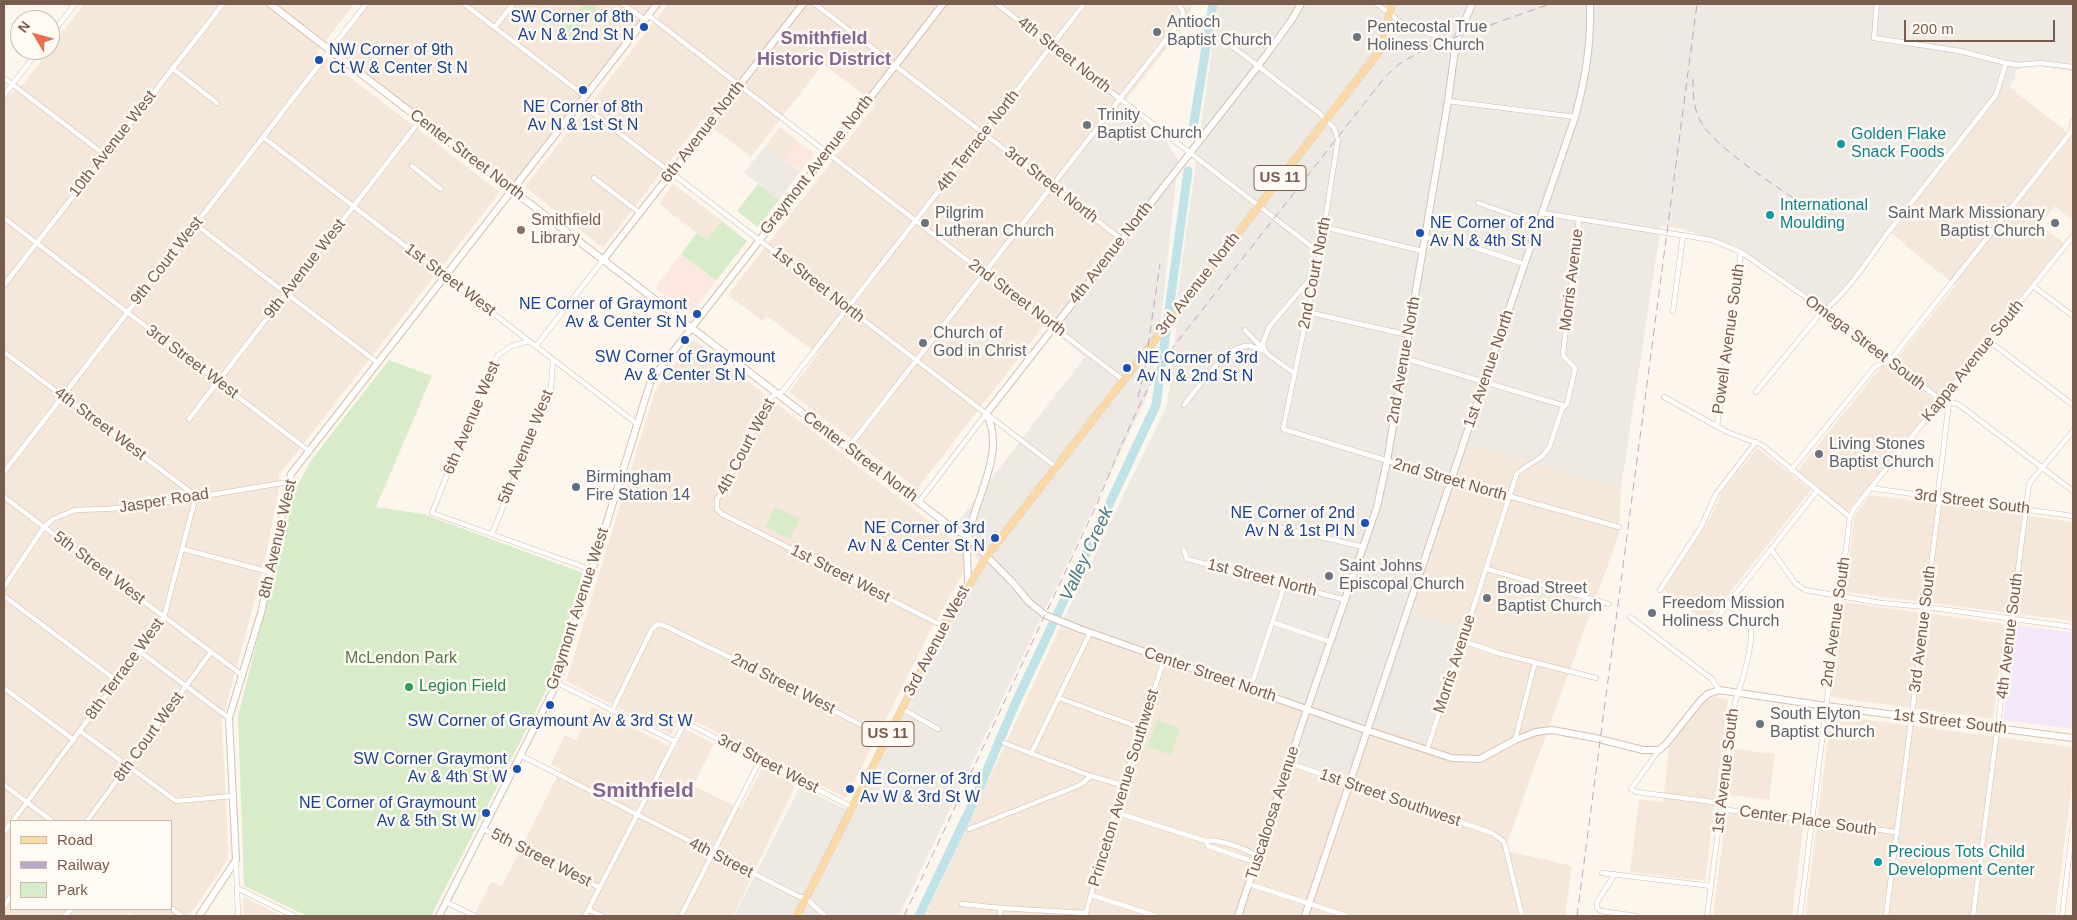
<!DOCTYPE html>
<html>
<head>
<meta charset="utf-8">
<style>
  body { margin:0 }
  #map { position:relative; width:2077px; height:920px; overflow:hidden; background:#fdf6ec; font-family:Helvetica,sans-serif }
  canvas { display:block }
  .frame { position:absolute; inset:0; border:5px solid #7a5c4d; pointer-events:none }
  .legend { position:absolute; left:10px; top:820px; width:162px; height:90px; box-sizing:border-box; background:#fffaf3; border:1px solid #cabbb1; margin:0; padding:6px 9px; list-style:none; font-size:15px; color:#7a5c4d }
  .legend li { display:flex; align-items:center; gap:10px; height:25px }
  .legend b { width:25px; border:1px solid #cabbb1 }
  .north { position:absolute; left:10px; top:10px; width:50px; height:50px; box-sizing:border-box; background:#fffaf3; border:1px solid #cabbb1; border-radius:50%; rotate:307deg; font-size:14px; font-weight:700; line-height:20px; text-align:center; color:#7a5c4d }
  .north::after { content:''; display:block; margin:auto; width:18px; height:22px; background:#e76f51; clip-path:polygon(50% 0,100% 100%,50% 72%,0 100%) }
  .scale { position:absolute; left:1904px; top:20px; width:151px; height:22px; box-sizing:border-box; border:2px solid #7a5c4d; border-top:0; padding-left:6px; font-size:15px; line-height:18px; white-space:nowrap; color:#7a5c4d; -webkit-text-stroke:4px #fffaf3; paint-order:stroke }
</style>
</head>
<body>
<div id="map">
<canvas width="2077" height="920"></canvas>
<div class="frame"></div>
<ul class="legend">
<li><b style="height:6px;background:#fbd9a5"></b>Road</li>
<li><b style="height:6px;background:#b9a8c9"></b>Railway</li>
<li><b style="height:14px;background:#d8ecc9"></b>Park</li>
</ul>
<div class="north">N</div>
<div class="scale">200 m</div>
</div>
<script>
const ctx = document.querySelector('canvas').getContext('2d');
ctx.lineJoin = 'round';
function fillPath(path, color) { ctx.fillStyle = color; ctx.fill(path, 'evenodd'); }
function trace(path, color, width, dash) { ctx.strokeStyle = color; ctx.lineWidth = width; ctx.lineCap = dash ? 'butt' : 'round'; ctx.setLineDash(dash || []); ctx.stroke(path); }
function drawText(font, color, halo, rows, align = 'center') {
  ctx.font = font + ' Helvetica,sans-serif'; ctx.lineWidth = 5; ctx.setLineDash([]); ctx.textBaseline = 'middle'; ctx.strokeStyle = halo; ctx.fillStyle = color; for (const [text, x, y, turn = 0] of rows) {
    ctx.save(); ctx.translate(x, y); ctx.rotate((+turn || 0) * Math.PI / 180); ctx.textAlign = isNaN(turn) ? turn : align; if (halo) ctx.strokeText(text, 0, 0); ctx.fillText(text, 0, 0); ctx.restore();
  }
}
const residential = new Path2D(`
  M84,4h270l-37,48 183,140 -221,283v13l-15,78 -42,155 6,124 -1,16 -38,55h-55l-5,-3 -2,3h-123v-827l7,5 13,-11zM11,821h160v88h-160z
  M366,4h291l-144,186 -183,-140z
  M668,4h524l-3,16 -130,165 61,46 -74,95 -4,2 -125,161 -128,-97 29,-38 -51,-38 -5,5 -34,-26 148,-191 -53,-40 -72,93 -49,-37 -99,128 -78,-61z
  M2007,85l66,52v84l-18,-15 -15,19 24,18 -123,153 -47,-34 62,-77 -37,-28 -28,-25z
  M780,127l18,14 -14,19 -19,-14z
  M673,184l49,37 -15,20 -48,-37z
  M693,339l271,209 1,16 -3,11 -29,51 -87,172 -164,-83 -11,20 -105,-54 89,-290z
  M1889,364l47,38 -87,108 -3,1 -48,-38v-3l84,-104z
  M1469,445l152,43 -2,46 -116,320 9,-2 60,14 -7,50h-640l135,-289 240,84 74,14 52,18 -13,-131z
  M1757,448l54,42 -105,133 -40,-31 -1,-4 45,-70 12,-26z
  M1870,495l203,27v99l-228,-29 9,-73 2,-5z
  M1844,602l161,22 -12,95 -162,-22z
  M1713,697l15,2 -23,182 -75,-9 9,-73 24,3 6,-55 36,-46z
  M592,707l83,42 10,-20 29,15 -21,42 48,23 21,-41 34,16 -63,132h-259l17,-34 11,4 59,-117 -10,-5 14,-29 11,5z
  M1831,715l242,32v31l-18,138h-250z
  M1735,749l40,5 -6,46 -40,-5z
  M1726,813l78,10 -12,93h-79z
  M245,897l37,19h-38l-1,-17z`);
const commercial = new Path2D(`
  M798,141l17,13 -15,18 -16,-12z
  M681,254l35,27 -26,34 -35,-27z`);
const industrial = new Path2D(`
  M1218,4h855v67l-42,-6 -15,5 -1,9 -186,231 -92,-64 -58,-18 -18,-3 -40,263 -152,-43 -56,167 49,17 -36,114 -52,-18 -19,56 -70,-23 15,-47 -240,-84 107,-222 9,-74 2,-40z
  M1121,106l45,33 12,22 -19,180 -12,55 -248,520h-165l66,-129 54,26 100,-195 29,-49 -27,-45 129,-167 -39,-31 74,-94 -62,-47z
  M765,146l35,26 -21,28 -35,-27z`);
const education = new Path2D(`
  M2016,625l57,8v96l-70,-9z`);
const green = new Path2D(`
  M583,4h17l-30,39 -11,-9z
  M758,184l21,16 -21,27 -21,-16z
  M722,221l25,20 -31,40 -35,-27 16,-21 10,7z
  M389,360l43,16 -56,131 47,7 160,59 -33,110 -119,233h-124l-63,-30 -6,-170 58,-228 16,-29z
  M775,507l25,12 -10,20 -25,-12z
  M1157,720l23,8 -9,27 -23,-8z`);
const river = new Path2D(`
  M1193,128l20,-124
  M919,916l55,-115 41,-97 141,-299 32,-234`);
const street = new Path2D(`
  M464,4l121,92
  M623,4l22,16
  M815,4l306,235
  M997,4l323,249
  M1377,4l29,22 50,16
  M1877,4l-3,34 86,13 46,12 12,2 22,-2 33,4
  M648,15l475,365
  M495,27l18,-23
  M50,36l25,-32
  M1232,46l87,67 15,15 4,11 -18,114 -37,176 168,51 168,47
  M172,68l45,35
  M4,78l101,77
  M4,95l35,-45
  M1448,101l127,16
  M580,103l476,364
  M263,137l373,286
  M412,166l29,23
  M594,178l46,35
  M1478,203l60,21
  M1542,213l170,27 29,12 83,58 117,90 17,4 115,87
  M4,218l305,233
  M195,224l183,139
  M1324,227l98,24
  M1425,237l45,9 54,18
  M4,285l219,-281
  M2033,286l40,30
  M1673,311l10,-76
  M1307,312l101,23
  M1245,330l25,26 24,17
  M529,341l-17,5 -14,9 -18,36 -48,122 160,57
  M1989,341l84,64
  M536,346l67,-86
  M4,352l192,144 -32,121 -151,204
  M1404,358l161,48
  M1756,392l64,-78c27,-21 47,-52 66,-79l110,-140 10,-32
  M1664,397l63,35 35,13 88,72
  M1184,405c13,-16 44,-62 66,-59 5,1 10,4 15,5l-2,-8 6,-16 47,-55
  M189,419l232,-300
  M1717,426l24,-174
  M848,448l334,-429 1,-7 -4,-8
  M1791,470l84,-103 17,-9 179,-226 2,-11
  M4,472l362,-468
  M1870,488l203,28
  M4,497l238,178
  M919,502l67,-88
  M1264,524l100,23
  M492,534l59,-146 2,-28
  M183,549l87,23
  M1771,549l24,34 10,7 76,13 45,4 147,20
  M1184,550l3,9 159,41
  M1487,569l122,35
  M4,587l40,-60 9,-8 22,-9 32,-1 42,-4 139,-23
  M1660,590l41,-63 15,-33 40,-52
  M4,596l113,85
  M1630,617l82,62 7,11
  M946,622l-9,1 -215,-109 -5,-5v-9l54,-103 12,-6 301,-387
  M1272,622l59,20
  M1709,628l108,-137
  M1463,641l35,12 98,25
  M139,651l90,67
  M557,683l117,58
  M4,688l70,52
  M1250,689l35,-105
  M1059,698l82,30
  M901,708l37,21
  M612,711l40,-82 6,-5 5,1 97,47 126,66
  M80,731l96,70 57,-5
  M1515,740l20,-77
  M1004,743l87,33 31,9
  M1427,750l90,-277 24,-16 8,-9 13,-39 5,-5 8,-35c-3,-7 -10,-8 -12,-15l16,-135
  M1659,750l-28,39 6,3 84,11
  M1031,754l59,-121
  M520,755l280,142 6,1 19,18
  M1289,763l203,70 11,8 2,4 17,71
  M4,785l48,36
  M1721,809l175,23
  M1115,812l91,29c9,-3 47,9 51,17l-5,3 -44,-15 -2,-5
  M87,821l124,-169
  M483,829l117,59
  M969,829l111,-44 11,-9
  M4,832l7,-9
  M236,861l2,55
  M1602,873l109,13
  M1615,874l-18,28v6l4,3 35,5
  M1249,884l98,32
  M237,888l57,28
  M1091,895l65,21
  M446,902l29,14
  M962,904l38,4 86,5
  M4,906l7,-10
  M171,908l11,8
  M589,910l13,6
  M65,916l6,-7
  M585,916l100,-194 167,85
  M681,916l79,-156
  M1000,916v-8
  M1085,916l36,-127 43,-129
  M1707,916l28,-214c5,-14 23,-68 13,-80 -5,-6 -14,-12 -21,-17
  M1800,916l50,-399 3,-7 220,-274
  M1886,916l53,-412 -1,-12 11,-90
  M1973,916l56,-431 2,-4 42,-50
  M2062,916l11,-92`);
const secondary = new Path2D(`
  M270,4l681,523 17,10 45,46 16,19 16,13 35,14 286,101 86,28 28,1 35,-19 21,-8 16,-2 43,8 48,12h16l7,-6 35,-44 7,-6 11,-4 107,16 247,32
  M603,260l200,-256
  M968,583c0,-15 -2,-32 0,-46 7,-38 39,-87 18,-123l272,-348 33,-45 10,-17
  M199,916l37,-56 -7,-142 32,-105 30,-139 366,-470
  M439,916l118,-233 94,-303 292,-376
  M1238,916l69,-207 70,-202 10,-46 61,-360 8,-59 16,-38
  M1305,916l179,-534 91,-265c11,-41 16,-72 15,-113`);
const primary = new Path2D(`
  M797,916l149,-294 41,-66 394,-507 11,-45`);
const rail = new Path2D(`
  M1693,79c0,14 0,28 7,41 12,25 69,61 93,78
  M1138,397l6,-24 16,-109
  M904,916l193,-412c21,-51 41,-101 69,-148l219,-279 14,-13 31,-18 120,-42
  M1577,916l120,-912`);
const markers = [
  [644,27,5,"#1a4fb4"],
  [1157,32,5,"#6b7280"],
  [1357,37,5,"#6b7280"],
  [319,60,5,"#1a4fb4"],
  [583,90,5,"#1a4fb4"],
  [1087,125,5,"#6b7280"],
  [1841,144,5,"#0f9aa8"],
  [1770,215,5,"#0f9aa8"],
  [925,223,5,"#6b7280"],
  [2055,223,5,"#6b7280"],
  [521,230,5,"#8d6e63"],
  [1420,233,5,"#1a4fb4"],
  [697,314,5,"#1a4fb4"],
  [685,340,5,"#1a4fb4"],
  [923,343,5,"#6b7280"],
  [1127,368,5,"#1a4fb4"],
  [1819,454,5,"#6b7280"],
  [576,487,5,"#5c6f8a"],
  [1365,523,5,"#1a4fb4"],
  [995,538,5,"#1a4fb4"],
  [1329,576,5,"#6b7280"],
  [1487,598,5,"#6b7280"],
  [1652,613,5,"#6b7280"],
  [409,687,5,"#2e9e5b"],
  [550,705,5,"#1a4fb4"],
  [1760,724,5,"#6b7280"],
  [517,769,5,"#1a4fb4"],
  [850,789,5,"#1a4fb4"],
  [486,813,5,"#1a4fb4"],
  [1878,862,5,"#0f9aa8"]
];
const shields = [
  [1280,178,52],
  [888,734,52]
];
const shieldNames = [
  ["US 11",1280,178],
  ["US 11",888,734]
];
const transitNames = [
  ["SW Corner of 8th",634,18],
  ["Av N & 2nd St N",634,36],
  ["NW Corner of 9th",329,51,"left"],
  ["Ct W & Center St N",329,69,"left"],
  ["NE Corner of 8th",583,108,"center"],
  ["Av N & 1st St N",583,126,"center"],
  ["NE Corner of 2nd",1430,224,"left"],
  ["Av N & 4th St N",1430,242,"left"],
  ["NE Corner of Graymont",687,305],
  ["Av & Center St N",687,323],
  ["SW Corner of Graymount",685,358,"center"],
  ["Av & Center St N",685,376,"center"],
  ["NE Corner of 3rd",1137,359,"left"],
  ["Av N & 2nd St N",1137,377,"left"],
  ["NE Corner of 2nd",1355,514],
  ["Av N & 1st Pl N",1355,532],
  ["NE Corner of 3rd",985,529],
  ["Av N & Center St N",985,547],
  ["SW Corner of Graymount Av & 3rd St W",550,722,"center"],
  ["SW Corner Graymont",507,760],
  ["Av & 4th St W",507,778],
  ["NE Corner of 3rd",860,780,"left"],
  ["Av W & 3rd St W",860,798,"left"],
  ["NE Corner of Graymount",476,804],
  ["Av & 5th St W",476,822]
];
const worshipNames = [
  ["Antioch",1167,23],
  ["Baptist Church",1167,41],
  ["Pentecostal True",1367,28],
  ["Holiness Church",1367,46],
  ["Trinity",1097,116],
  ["Baptist Church",1097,134],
  ["Pilgrim",935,214],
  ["Lutheran Church",935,232],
  ["Saint Mark Missionary",2045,214,"right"],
  ["Baptist Church",2045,232,"right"],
  ["Church of",933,334],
  ["God in Christ",933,352],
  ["Living Stones",1829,445],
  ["Baptist Church",1829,463],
  ["Saint Johns",1339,567],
  ["Episcopal Church",1339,585],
  ["Broad Street",1497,589],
  ["Baptist Church",1497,607],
  ["Freedom Mission",1662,604],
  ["Holiness Church",1662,622],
  ["South Elyton",1770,715],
  ["Baptist Church",1770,733]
];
const streetNames = [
  ["4th Street North",1064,55,38],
  ["6th Avenue North",703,132,-52],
  ["4th Terrace North",978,141,-52],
  ["10th Avenue West",113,144,-52],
  ["Center Street North",467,155,37],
  ["Graymont Avenue North",817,165,-52],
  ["3rd Street North",1051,185,38],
  ["4th Avenue North",1111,253,-52],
  ["9th Court West",167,261,-52],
  ["9th Avenue West",305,269,-52],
  ["2nd Court North",1315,273,-79],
  ["1st Street West",450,280,37],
  ["Morris Avenue",1572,280,-83],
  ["3rd Avenue North",1198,284,-52],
  ["1st Street North",818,285,38],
  ["2nd Street North",1017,298,37],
  ["Powell Avenue South",1729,339,-82],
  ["Omega Street South",1865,343,37],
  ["2nd Avenue North",1404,360,-80],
  ["Kappa Avenue South",1973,361,-51],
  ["3rd Street West",192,362,37],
  ["1st Avenue North",1489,369,-71],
  ["6th Avenue West",472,418,-67],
  ["4th Street West",100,424,37],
  ["5th Avenue West",526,447,-68],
  ["4th Court West",746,447,-62],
  ["Center Street North",860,457,37],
  ["2nd Street North",1450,480,16],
  ["Jasper Road",164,501,-9],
  ["3rd Street South",1972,502,7],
  ["8th Avenue West",278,539,-77],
  ["5th Street West",99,568,37],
  ["1st Street West",840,574,27],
  ["1st Street North",1262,578,14],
  ["Graymont Avenue West",578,609,-72],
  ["2nd Avenue South",1836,622,-82],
  ["3rd Avenue South",1923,629,-83],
  ["4th Avenue South",2010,636,-83],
  ["3rd Avenue West",937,641,-62],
  ["Morris Avenue",1455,664,-72],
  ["8th Terrace West",125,669,-54],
  ["Center Street North",1210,675,19],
  ["2nd Street West",783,684,27],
  ["1st Street South",1950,722,7],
  ["8th Court West",149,737,-54],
  ["3rd Street West",768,764,27],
  ["1st Avenue South",1726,771,-83],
  ["Princeton Avenue Southwest",1124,788,-73],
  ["1st Street Southwest",1390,798,19],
  ["Tuscaloosa Avenue",1273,813,-72],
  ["Center Place South",1808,821,8],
  ["5th Street West",541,858,27],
  ["4th Street",721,858,27]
];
const cultureNames = [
  ["Golden Flake",1851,135],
  ["Snack Foods",1851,153],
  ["International",1780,206],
  ["Moulding",1780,224],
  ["Precious Tots Child",1888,853],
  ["Development Center",1888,871]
];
const educationNames = [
  ["Smithfield",531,221],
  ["Library",531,239]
];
const serviceNames = [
  ["Birmingham",586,478],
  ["Fire Station 14",586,496]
];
const parkNames = [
  ["McLendon Park",401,659]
];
const leisureNames = [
  ["Legion Field",419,687]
];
const neighbourhoodNames = [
  ["Smithfield",824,39],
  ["Historic District",824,60]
];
const waterNames = [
  ["Valley Creek",1087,554,-65]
];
const districtNames = [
  ["Smithfield",643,791]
];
fillPath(residential, '#f5e8da');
fillPath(commercial, '#fde8e0');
fillPath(industrial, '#efe9e4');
fillPath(education, '#f3e8fa');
fillPath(green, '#d8ecc9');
trace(river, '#bfe3e8', 9);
trace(street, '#d1beb0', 5.5);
trace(secondary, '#d6c0b0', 8);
trace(primary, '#dad1cd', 8);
trace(street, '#fff', 4.5);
trace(secondary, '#fff', 6);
trace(primary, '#fbd9a5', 7);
trace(rail, '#b9a8c9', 1, [8, 5]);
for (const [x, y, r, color] of markers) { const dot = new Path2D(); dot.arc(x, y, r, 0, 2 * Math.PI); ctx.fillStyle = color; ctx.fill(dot); trace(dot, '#fffaf3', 2); }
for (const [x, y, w] of shields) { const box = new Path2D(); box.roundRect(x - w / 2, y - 12.5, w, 25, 4); ctx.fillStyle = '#fffaf3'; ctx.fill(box); trace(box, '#7a5c4d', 1); }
drawText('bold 15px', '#7a5c4d', null, shieldNames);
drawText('16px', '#164399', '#fffaf3', transitNames, 'right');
drawText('16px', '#5b616d', '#fffaf3', worshipNames, 'left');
drawText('16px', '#7a5c4d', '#fffaf3', streetNames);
drawText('16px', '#0d838f', '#fffaf3', cultureNames, 'left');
drawText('16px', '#785e54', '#fffaf3', educationNames, 'left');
drawText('16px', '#4e5e75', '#fffaf3', serviceNames, 'left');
drawText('16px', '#537a41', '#fffaf3', parkNames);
drawText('16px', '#27864d', '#fffaf3', leisureNames, 'left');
drawText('bold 18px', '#846695', '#fffaf3', neighbourhoodNames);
drawText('italic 18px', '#437c86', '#fffaf3', waterNames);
drawText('bold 21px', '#846695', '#fffaf3', districtNames);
</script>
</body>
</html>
